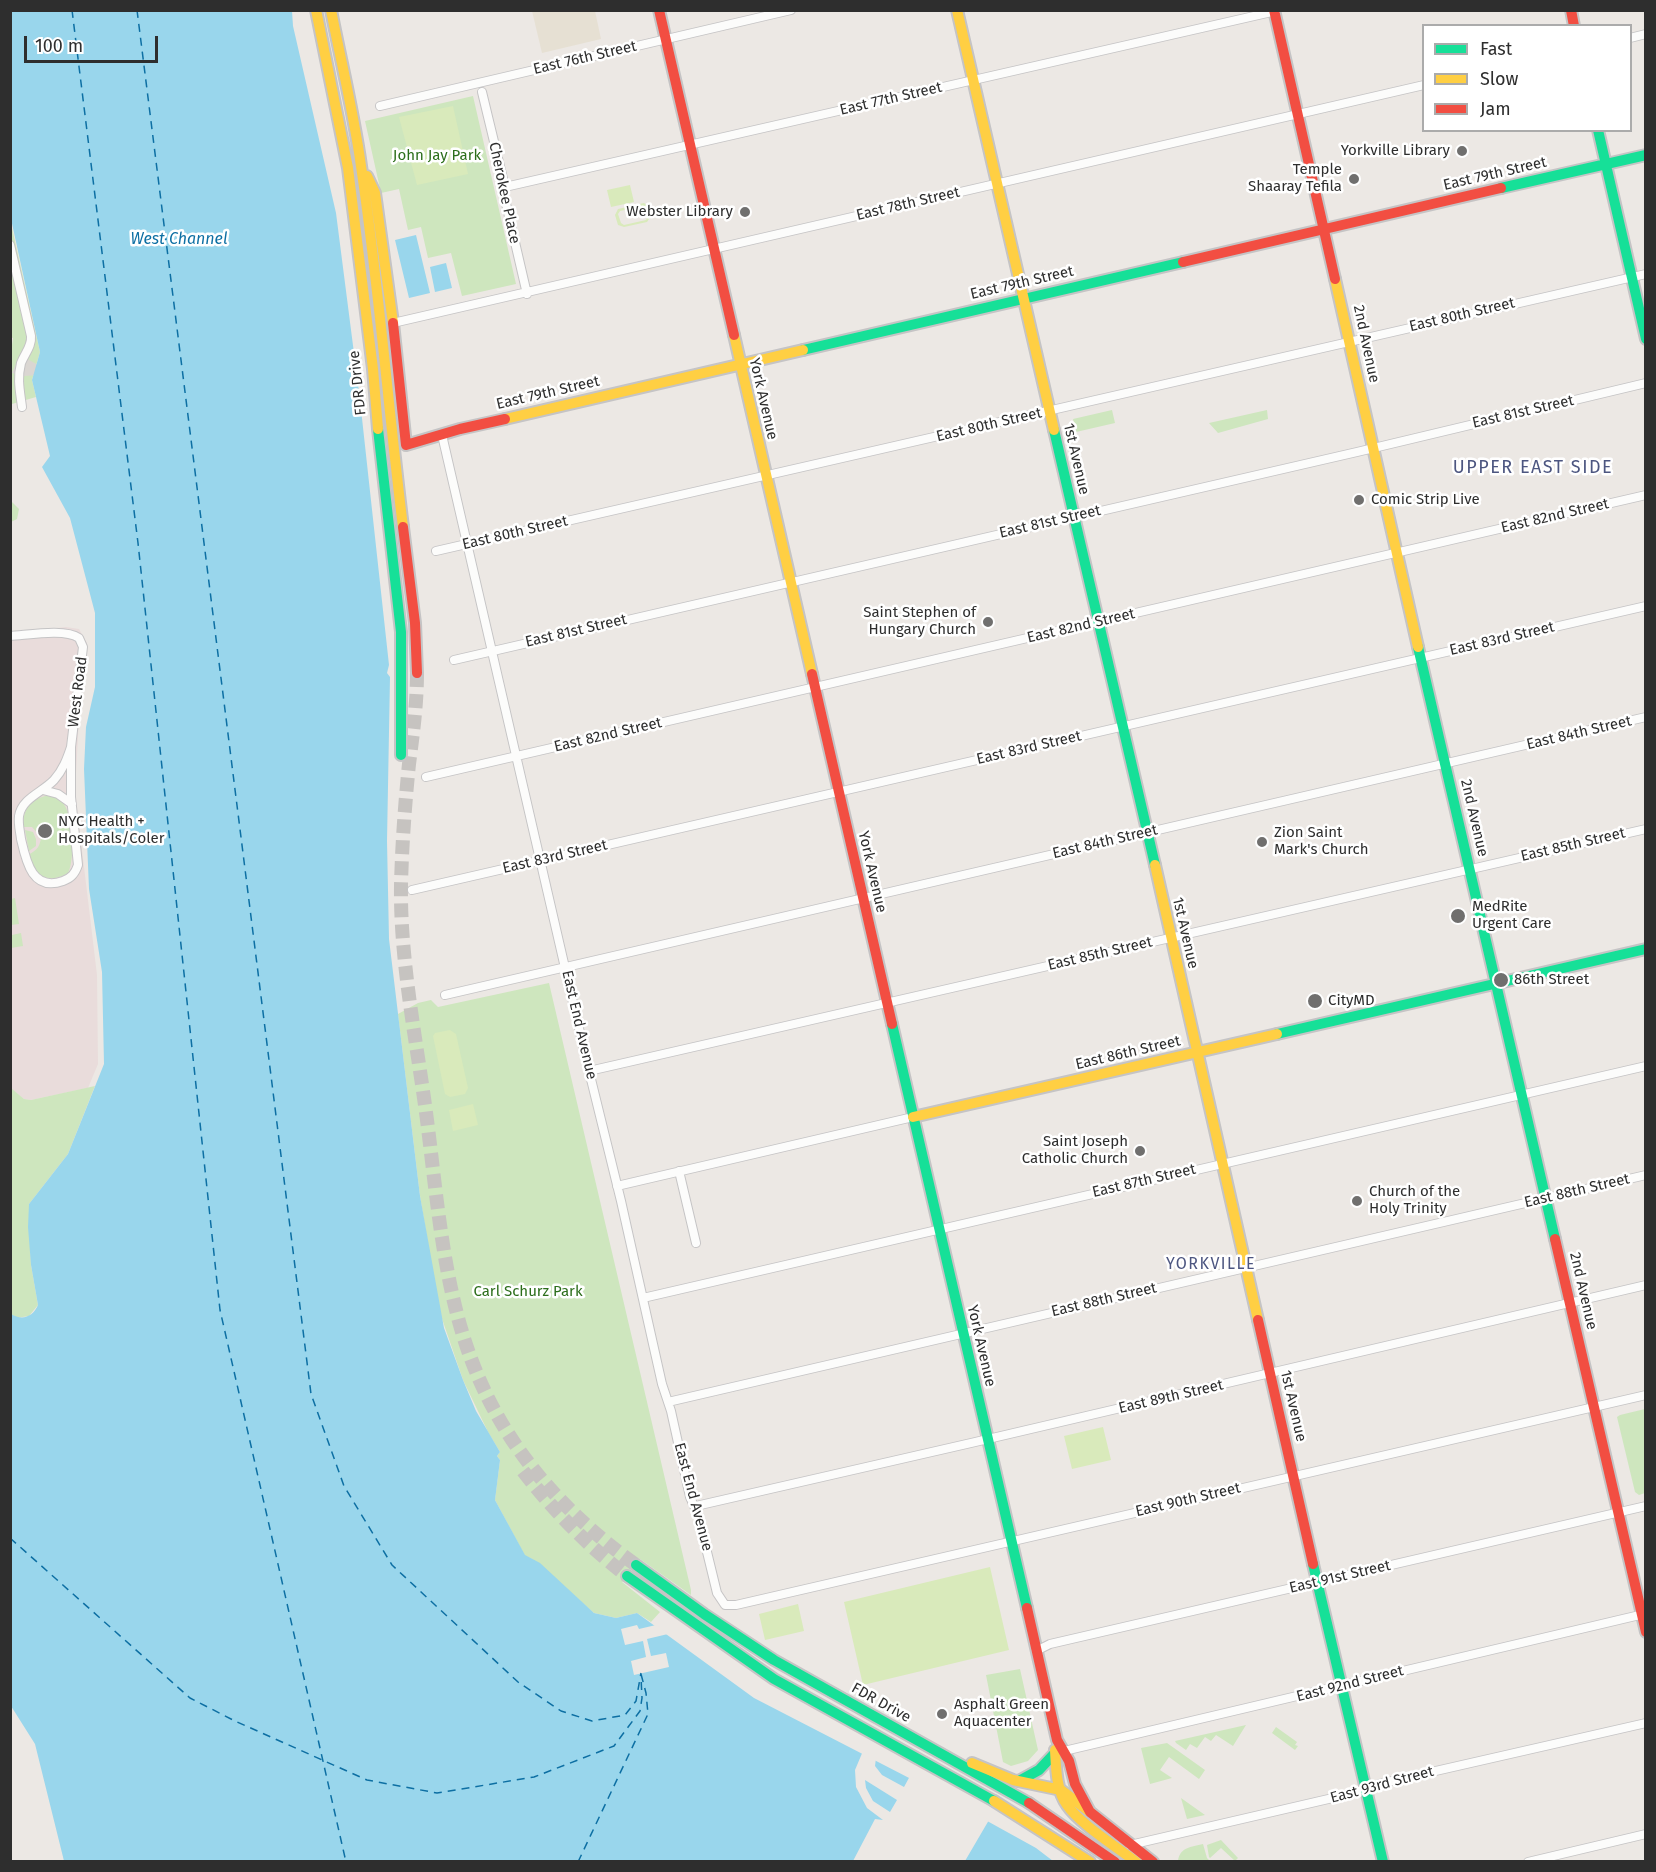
<!DOCTYPE html>
<html>
<head>
<meta charset="utf-8">
<style>
  body { margin:0 }
  #map { position:relative; width:1656px; height:1872px; overflow:hidden; background:#ece8e4; font-family:"Fira Sans",sans-serif }
  canvas { display:block }
  .frame { position:absolute; inset:0; border:12px solid #2e2e2e; pointer-events:none }
  .legend { position:absolute; left:1422px; top:24px; width:210px; height:108px; box-sizing:border-box; background:#fff; border:2px solid #ababab; margin:0; padding:8px 10px; list-style:none; font-size:18px; color:#2e2e2e }
  .legend li { display:flex; align-items:center; gap:12px; height:30px }
  .legend b { width:30px; border:2px solid #ababab }
  .scale { position:absolute; left:24px; top:36px; width:134px; height:27px; box-sizing:border-box; border:3px solid #2e2e2e; border-top:0; padding-left:8px; font-size:18px; line-height:21px; white-space:nowrap; color:#2e2e2e; -webkit-text-stroke:4px #fff; paint-order:stroke }
</style>
</head>
<body>
<div id="map">
<canvas width="1656" height="1872"></canvas>
<div class="frame"></div>
<ul class="legend">
<li><b style="height:8px;background:#16e098"></b>Fast</li>
<li><b style="height:8px;background:#ffcf43"></b>Slow</li>
<li><b style="height:8px;background:#f24e42"></b>Jam</li>
</ul>
<div class="scale">100 m</div>
</div>
<script>
const ctx = document.querySelector('canvas').getContext('2d');
ctx.lineJoin = 'round';
function fillPath(path, color) { ctx.fillStyle = color; ctx.fill(path, 'evenodd'); }
function trace(path, color, width, dash) { ctx.strokeStyle = color; ctx.lineWidth = width; ctx.lineCap = dash ? 'butt' : 'round'; ctx.setLineDash(dash || []); ctx.stroke(path); }
function drawText(font, color, halo, rows, align = 'center') {
  ctx.font = font + ' "Fira Sans",sans-serif'; ctx.lineWidth = 5; ctx.setLineDash([]); ctx.textBaseline = 'middle'; ctx.strokeStyle = halo; ctx.fillStyle = color; for (const [text, x, y, turn = 0] of rows) {
    ctx.save(); ctx.translate(x, y); ctx.rotate((+turn || 0) * Math.PI / 180); ctx.textAlign = isNaN(turn) ? turn : align; if (halo) ctx.strokeText(text, 0, 0); ctx.fillText(text, 0, 0); ctx.restore();
  }
}
const education = new Path2D(`
  M532,11h63l6,28 -59,14z`);
const medical = new Path2D(`
  M66,627l13,2 8,14 -8,75 -4,74 22,183 1,89 -10,24 -57,12 -7,-1 -14,-11v-455z`);
const green = new Path2D(`
  M473,96l43,188 -54,12 -11,-43 -23,5 -7,-31 -13,3 -9,-41 -18,4 -16,-72z
  M10,219l30,133 -8,28 4,17 -24,7 -1,-52 2,-14 -3,-1z
  M1112,410l3,13 -39,9 -3,-13z
  M1267,410l1,9 -50,14 -9,-10z
  M11,501l8,8 -2,10 -6,3z
  M45,796c8,0 16,2 20,10 8,13 10,55 3,67 -21,12 -33,3 -40,-18 9,-5 12,-8 13,-18l-9,-10h-9c0,-17 6,-26 22,-31z
  M25,830l8,2 3,7v7l-7,5z
  M15,898l4,26 -8,1v-26z
  M21,933l2,13 -12,2 1,-13z
  M549,983l142,607v5l-51,-36 -18,23 38,30 -9,10 -14,-9 -21,5 -22,-5 -62,-54 -7,-3 -30,-56 5,-40 -3,-4 3,-4 -12,-20 -25,-52 -24,-70 -19,-114 -22,-182 20,-11 13,-3 7,7z
  M95,1086l-27,68 -39,50 2,61 7,40 -9,11 -13,2 -5,-4v-226l13,11 7,1z
  M1645,1409v84l-6,2 -4,-3 -18,-75 3,-2z
  M1020,1669l18,81 -10,11 -17,5 -8,-4 -17,-87z
  M1246,1725l-13,21 -17,-11 -5,6 -6,-4 -8,11 -7,-4 -4,6 -10,-7 -1,-2z
  M1276,1727l21,15 -2,3 3,1 -3,4 -23,-17z
  M1167,1743l38,27 -6,9 -30,-22 -9,13 12,8 -22,6 -9,-36z
  M1181,1798l24,17 -18,4z
  M1221,1840l17,18 -3,3 -14,-13 -11,10 -1,-1 -2,-12z
  M1203,1844l4,14 3,3h-32c2,-14 13,-14 25,-17z`);
const pitch = new Path2D(`
  M453,106l15,68 -51,11 -18,-68z
  M630,185l4,17 -23,5 -4,-17z
  M644,203l4,3 3,10 -4,6 -23,5 -6,-2 -3,-10 3,-6zM643,206l3,3 2,7 -2,4 -22,5 -3,-2 -3,-9 2,-3z
  M450,1030l6,4 12,54 -3,6 -15,3 -5,-3 -12,-58 2,-3z
  M473,1104l5,21 -25,6 -4,-21z
  M1103,1427l8,33 -39,9 -8,-33z
  M990,1567l19,83 -146,35 -19,-83z
  M798,1604l6,27 -39,9 -6,-26z`);
const plaza = new Path2D(`
  M20,355l20,11 -2,9 -14,1 -12,-3z`);
const water = new Path2D(`
  M11,11h281l1,15 43,187 24,187 29,265 -2,8 3,4 -3,164 2,98 31,257 24,132 19,52 13,31 24,41 -3,4 3,4 -5,40 30,55 15,8 54,50 22,5 21,-5 117,85 159,82 123,68 17,13h-989l-29,-117 -24,-38v-392c11,7 22,3 27,-9l-7,-40 -3,-38 1,-23 39,-50 36,-90 -2,-92 -13,-83 -5,-120 2,-42 9,-40v-74l-25,-95 -28,-51 8,-11 -18,-76 8,-28 -29,-133z
  M416,235l14,58 -21,5 -14,-58z
  M446,263l6,25 -17,4 -5,-25z`);
const pier = new Path2D(`
  M637,1625l2,4 17,-4 12,9 -21,5 4,17 15,-3 3,14 -35,8 -3,-14 15,-4 -3,-16 -18,4 -4,-16z
  M863,1751l13,7 -1,8 7,9 22,12 6,-11 79,44 -24,41h-112l22,-42 8,1 -16,-12 -11,-21 -1,-17zM865,1780l32,20 -7,12 -17,-11 -7,-13z`);
const ferry = new Path2D(`
  M72,10l66,533 82,767 126,552
  M137,10l174,1384 33,92 48,79 126,117 43,29 31,10 33,-6 11,-14 5,-28
  M10,1538l180,160 45,23 132,59 70,13 97,-16 80,-31 26,-35 2,-13 -1,-21
  M578,1862l70,-148 -2,-21 -5,-19`);
const highwayTunnel = new Path2D(`
  M417,673c0,31 -4,60 -8,91 -4,40 -7,80 -8,121 -1,73 14,148 24,220 10,73 15,149 35,220 29,103 90,178 176,240
  M523,1471c31,40 64,74 104,105`);
const street = new Path2D(`
  M1630,38l16,-4
  M482,92l23,95 -1,8 23,99
  M380,106l411,-96
  M505,187l771,-176
  M10,245l21,91c1,10 -6,17 -10,27 -4,16 -1,28 1,44
  M393,323l1031,-238
  M442,435l145,628 34,138 41,183 9,27 19,86 8,18 19,78 8,12h11l910,-210
  M436,551l1210,-277
  M10,636c18,-1 55,-8 69,2l4,9 -12,100v50l7,68c-3,9 -7,13 -15,16 -31,11 -37,-20 -42,-42 -1,-8 -3,-15 -2,-23 3,-18 24,-24 35,-36 9,-10 13,-21 17,-33
  M454,660l903,-208 289,-69
  M426,777l1220,-282
  M43,790l15,4 14,10
  M412,890l1234,-284
  M445,995l1201,-278
  M589,1071l1057,-242
  M679,1171l17,72
  M617,1186l296,-69
  M643,1298l1003,-232
  M668,1402l978,-227
  M696,1506l275,-63 675,-158
  M1036,1651l14,-7 596,-138
  M1060,1752l584,-138
  M1130,1845l220,-51 33,-11 263,-60
  M1528,1862l118,-28`);
const fast = new Path2D(`
  M1598,130l48,209
  M1501,188l145,-33
  M803,350l380,-88
  M378,429l23,203v123
  M1054,430l101,435
  M1418,647l137,592
  M892,1024l135,584
  M1277,1034l369,-85
  M1313,1564l70,298
  M636,1565l68,49 70,46 255,143
  M627,1576l147,103 220,122
  M1019,1781l20,-11 15,-16`);
const slow = new Path2D(`
  M316,10l32,158 25,201 5,60
  M331,10c10,52 23,104 30,156 18,120 27,241 42,361
  M957,10l97,420
  M367,176l8,17 18,130
  M1335,279l83,368
  M734,335l78,339
  M505,419l298,-69
  M1155,865l103,455
  M913,1117l364,-83
  M1055,1750c1,17 1,40 12,55 12,18 51,43 69,57
  M972,1763l41,17 48,10 29,22
  M994,1801l96,61`);
const jam = new Path2D(`
  M659,10l75,325
  M1274,10l61,269
  M1571,10l3,16
  M1183,262l318,-74
  M393,323l13,122 54,-16 45,-10
  M403,527l12,96 2,50
  M812,674l80,350
  M1555,1239l91,393
  M1258,1320l55,244
  M1027,1608l30,132 12,21 6,23 15,28 63,50
  M1029,1803l86,59`);
const markers = [
  [1462,151,6,"#706f6e"],
  [1354,179,6,"#706f6e"],
  [745,212,6,"#706f6e"],
  [1359,500,6,"#706f6e"],
  [988,622,6,"#706f6e"],
  [45,831,8,"#706f6e"],
  [1262,842,6,"#706f6e"],
  [1458,916,8,"#706f6e"],
  [1501,980,8,"#706f6e"],
  [1315,1001,8,"#706f6e"],
  [1140,1151,6,"#706f6e"],
  [1357,1201,6,"#706f6e"],
  [942,1714,6,"#706f6e"]
];
const streetNames = [
  ["East 76th Street",585,58,-13],
  ["East 77th Street",891,99,-13],
  ["East 79th Street",1495,174,-13],
  ["Cherokee Place",504,193,78],
  ["East 78th Street",908,204,-13],
  ["East 79th Street",1022,283,-13],
  ["East 80th Street",1462,315,-13],
  ["2nd Avenue",1366,344,78],
  ["FDR Drive",358,383,-96],
  ["East 79th Street",548,393,-13],
  ["York Avenue",763,399,77],
  ["East 81st Street",1523,412,-13],
  ["East 80th Street",989,425,-13],
  ["1st Avenue",1076,459,77],
  ["East 82nd Street",1555,516,-13],
  ["East 81st Street",1050,522,-13],
  ["East 80th Street",515,533,-13],
  ["East 82nd Street",1081,626,-13],
  ["East 81st Street",576,631,-13],
  ["East 83rd Street",1502,639,-13],
  ["West Road",78,692,-83],
  ["East 84th Street",1579,733,-13],
  ["East 82nd Street",608,735,-13],
  ["East 83rd Street",1029,748,-13],
  ["2nd Avenue",1474,818,77],
  ["East 84th Street",1105,842,-13],
  ["East 85th Street",1573,845,-13],
  ["East 83rd Street",555,857,-13],
  ["York Avenue",872,872,77],
  ["1st Avenue",1185,933,77],
  ["East 85th Street",1100,954,-13],
  ["East End Avenue",579,1025,77],
  ["East 86th Street",1128,1053,-13],
  ["East 87th Street",1144,1181,-13],
  ["East 88th Street",1577,1191,-13],
  ["2nd Avenue",1583,1291,77],
  ["East 88th Street",1104,1300,-13],
  ["York Avenue",981,1346,77],
  ["East 89th Street",1171,1397,-13],
  ["1st Avenue",1293,1406,77],
  ["East End Avenue",693,1497,75],
  ["East 90th Street",1188,1500,-13],
  ["East 91st Street",1340,1577,-13],
  ["East 92nd Street",1350,1684,-14],
  ["FDR Drive",881,1703,29],
  ["East 93rd Street",1382,1785,-15]
];
const poiNames = [
  ["Yorkville Library",1450,151,"right"],
  ["Temple",1342,170,"right"],
  ["Shaaray Tefila",1342,187,"right"],
  ["Webster Library",733,212,"right"],
  ["Comic Strip Live",1371,500],
  ["Saint Stephen of",976,613,"right"],
  ["Hungary Church",976,630,"right"],
  ["NYC Health +",58,822],
  ["Hospitals/Coler",58,839],
  ["Zion Saint",1274,833],
  ["Mark's Church",1274,850],
  ["MedRite",1472,907],
  ["Urgent Care",1472,924],
  ["86th Street",1514,980],
  ["CityMD",1328,1001],
  ["Saint Joseph",1128,1142,"right"],
  ["Catholic Church",1128,1159,"right"],
  ["Church of the",1369,1192],
  ["Holy Trinity",1369,1209],
  ["Asphalt Green",954,1705],
  ["Aquacenter",954,1722]
];
const parkNames = [
  ["John Jay Park",437,156],
  ["Carl Schurz Park",528,1292]
];
const waterNames = [
  ["West Channel",179,240]
];
const neighbourhoodNames = [
  ["YORKVILLE",1211,1265]
];
const quarterNames = [
  ["UPPER EAST SIDE",1533,468]
];
fillPath(education, '#e6e0d3');
fillPath(medical, '#e9dcdb');
fillPath(green, '#cee6be');
fillPath(pitch, '#d9eabb');
fillPath(plaza, '#dad6d2');
fillPath(water, '#99d6ec');
fillPath(pier, '#ece8e4');
trace(ferry, '#0d6fa3', 1.5, [8, 6]);
trace(highwayTunnel, '#c6c3c0', 14, [14, 7]);
trace(street, '#c5c4c5', 10);
trace(fast, '#c5c4c5', 14);
trace(slow, '#c5c4c5', 14);
trace(jam, '#c5c4c5', 14);
trace(street, '#fcfcfb', 8);
trace(fast, '#16e098', 10);
trace(slow, '#ffcf43', 10);
trace(jam, '#f24e42', 10);
for (const [x, y, r, color] of markers) { const dot = new Path2D(); dot.arc(x, y, r, 0, 2 * Math.PI); ctx.fillStyle = color; ctx.fill(dot); trace(dot, '#fff', 2); }
drawText('15px', '#2e2e2e', '#fff', streetNames);
drawText('15px', '#2e2e2e', '#fff', poiNames, 'left');
drawText('15px', '#2c6e1b', '#fff', parkNames);
drawText('italic 16px', '#0d6fa3', '#fff', waterNames);
ctx.letterSpacing = '1.5px';
drawText('16px', '#4d5680', '#fff', neighbourhoodNames);
ctx.letterSpacing = '0px';
ctx.letterSpacing = '1.5px';
drawText('18px', '#4d5680', '#fff', quarterNames);
ctx.letterSpacing = '0px';
</script>
</body>
</html>
